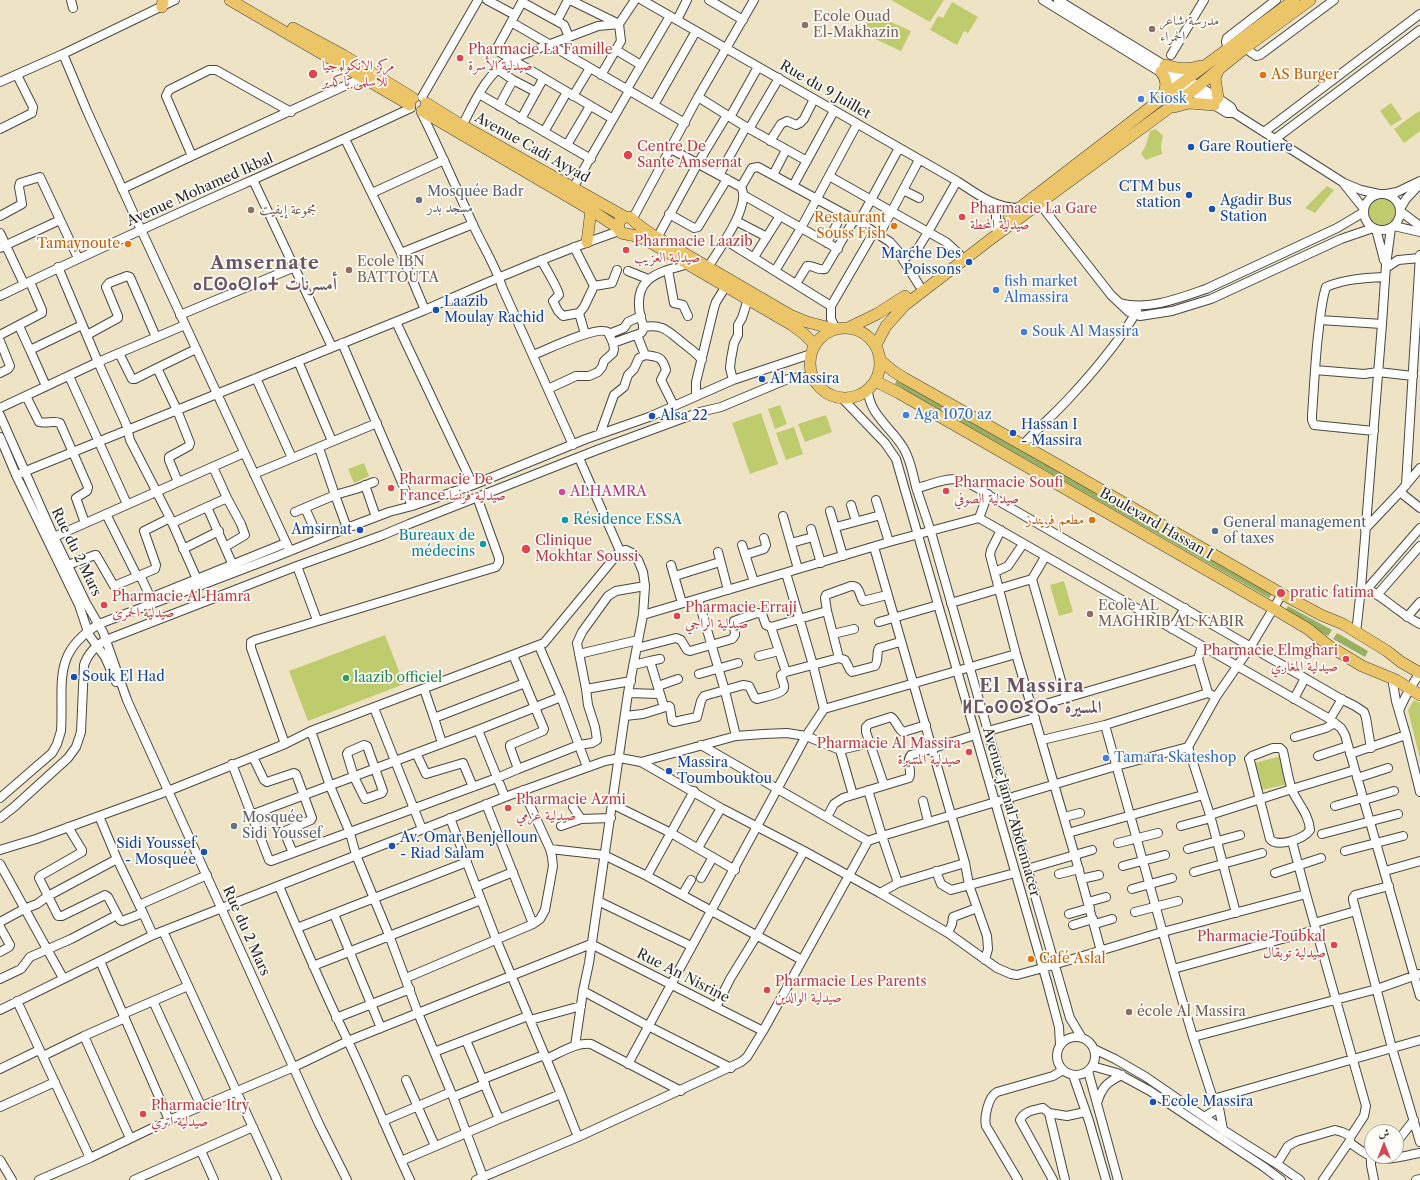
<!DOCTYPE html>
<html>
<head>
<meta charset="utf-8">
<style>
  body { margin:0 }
  #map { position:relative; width:1420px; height:1180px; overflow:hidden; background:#eee3c5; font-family:"Libre Caslon Text",Amiri,serif }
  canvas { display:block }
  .north { position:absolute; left:1364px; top:1124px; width:40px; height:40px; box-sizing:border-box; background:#fdfcf7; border:1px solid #a9a8a5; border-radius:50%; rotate:0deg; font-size:11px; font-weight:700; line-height:16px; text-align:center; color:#2b2b2b }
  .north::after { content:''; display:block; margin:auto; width:14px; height:18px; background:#d1495b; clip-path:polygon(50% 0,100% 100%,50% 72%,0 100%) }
</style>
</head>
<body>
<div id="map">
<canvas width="1420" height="1180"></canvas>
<div class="north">ش</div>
</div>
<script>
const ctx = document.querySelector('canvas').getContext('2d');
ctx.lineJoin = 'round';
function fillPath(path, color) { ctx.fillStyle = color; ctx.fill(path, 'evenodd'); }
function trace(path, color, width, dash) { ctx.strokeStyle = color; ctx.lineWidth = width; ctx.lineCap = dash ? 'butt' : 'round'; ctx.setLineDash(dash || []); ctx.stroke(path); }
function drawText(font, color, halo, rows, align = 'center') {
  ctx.font = font + ' "Libre Caslon Text",Amiri,"Noto Sans Tifinagh",serif'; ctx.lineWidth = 3.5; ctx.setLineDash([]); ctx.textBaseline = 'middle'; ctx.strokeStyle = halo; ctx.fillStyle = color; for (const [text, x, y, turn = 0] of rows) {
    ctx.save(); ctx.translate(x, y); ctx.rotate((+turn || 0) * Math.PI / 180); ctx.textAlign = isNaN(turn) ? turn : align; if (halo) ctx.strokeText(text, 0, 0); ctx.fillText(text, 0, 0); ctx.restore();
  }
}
const green = new Path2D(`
  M891,0h53l-14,22z
  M952,2l26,15 -10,16 -4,-2 -7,14 -27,-15 8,-14 5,2z
  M871,13l40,18 -10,20 -39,-18z
  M1391,103l11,16 -11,7 -11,-15z
  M1419,111l1,2v18l-16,12 -10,-14z
  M1156,129l7,7 -2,10 1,8 -16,6 -5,-6 5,-9 4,-14z
  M1327,186l7,4 -19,23 -10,-5z
  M1369 212a13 13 0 1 1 26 0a13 13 0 1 1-26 0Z
  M780,405l7,19 -12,5 -7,-20z
  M761,413l17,51 -28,10 -18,-51z
  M826,415l6,17 -27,10 -7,-18z
  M794,427l9,27 -17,6 -10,-27z
  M364,463l5,13 -15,7 -6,-14z
  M1064,581l9,31 -14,4 -9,-31z
  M385,635l19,49 -96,37 -19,-50z
  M1414,700l6,3v56l-12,-49z
  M1281,756l7,28 -26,6 -7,-27z`);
const forest = new Path2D(`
  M897,379l375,215 -3,4 -374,-214z
  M1288,606l44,24 -4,6 -43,-24z
  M1337,633l31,18 -3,6 -32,-18z`);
const minor = new Path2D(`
  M71,0l2,8
  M487,0l28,15
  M523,0l-27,50 117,69
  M570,0l49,24 2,17 -20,34
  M642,0l315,181c20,13 37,27 62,27
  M709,0l34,20
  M1043,0l184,113h7l110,70 17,7 18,4
  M1058,0l160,98 13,9 3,6
  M522,2l42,23 5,12
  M677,20l10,-20
  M557,21l11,-21
  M511,22l174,101
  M1245,48l11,8 4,-1 74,-55
  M1228,49l-2,-7 1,-4 49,-38
  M616,50l25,15
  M63,54l24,57 50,110 153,330
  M1171,55l33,-55
  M497,69l16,11
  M0,82l63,-28 112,-54
  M627,89l43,-73
  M479,94l112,65
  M573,96l17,-28
  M422,97l56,-97
  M698,97l48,30 61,34
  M654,105l42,-74
  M499,106l14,-26 23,12
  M421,112c19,38 36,78 54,117 9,19 21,38 27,58l71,158
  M730,117l28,-50
  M521,119l22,-40
  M462,126c13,-25 24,-52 49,-67l87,-33 21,-2 16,-24
  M0,129l32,-16 1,-6 -16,-32
  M749,129l30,-51
  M544,132l23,-40
  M1264,132l156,-118
  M345,139l56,114
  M1275,139l145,-109
  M770,141l11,-17 6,-3 9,4 4,-2 4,-4 10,-20
  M567,145l23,-39
  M671,149l70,38c11,18 -23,64 -33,80
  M192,156l-26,-60 3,-6 40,-20h7l75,42
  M719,175l27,-48
  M773,175l13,-25
  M829,176l99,56 -11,18 -14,9
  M253,180l79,167
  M957,181l-29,51 18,10 13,12
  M1344,184l20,25
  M793,186l41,-75
  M741,187l11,-19 6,-1 101,55 31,20 7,8 22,35
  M573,188l56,-97
  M122,189l70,-33 172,-79
  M903,190l16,8
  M372,193l72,-33
  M1364 212a18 18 0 1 1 36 0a18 18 0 1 1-36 0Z
  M1386,194l11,-2 23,-11
  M745,196l93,53
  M1036,199l75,96 18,17 11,4 32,-5 39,-12 130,-60 32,-11
  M993,204l3,10v12
  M1400,209l6,-10 14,-15
  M1400,211l20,15
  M669,214l25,14 4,-1 29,-48
  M0,216l22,-12 -3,-17 1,-4 20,-6 38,81
  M633,218l65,-121 56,-97
  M736,221l31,16
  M859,222l40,-74
  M1394,226l26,6
  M1376,229l8,31
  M0,233l24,51
  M879,235l40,-75
  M657,238l41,-75 29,-48
  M725,240l106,66v13l5,10
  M827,243l10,-19
  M574,247l20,39 -10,21 -5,6 6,21
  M0,248l60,-28
  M754,257l26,-41
  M541,260c4,7 18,30 18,35l-6,6 5,10 5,5 16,-3
  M58,267l40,95 28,62 4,16 40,78 30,68
  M1386,268l12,-8 22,-2
  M668,270l6,33 9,2 5,11
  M628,271l20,8
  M775,271l26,-43 56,-104
  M796,284l11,-18c7,-1 11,5 18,3l29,-49
  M594,286l18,-3 5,-13
  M0,296c135,-66 274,-124 411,-188
  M1120,303c27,8 60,-5 86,-14l131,-61 27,-16
  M831,306l43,-74
  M425,310l-24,-57 72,-29
  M180,315l115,-48
  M1320,320l62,4
  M396,322l77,163
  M19,326l11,24
  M643,327c22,-3 24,4 40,16 7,6 13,9 19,17
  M609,334l15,-6 4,-6 13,-6
  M0,335l42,-22v-3l-12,-28
  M87,335l31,-17v-2l-12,-29 3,-4 18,-7 3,1 26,60
  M0,341l10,25 -2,3 -8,4
  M342,343l70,163
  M119,353l13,26h3l22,-11 20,42 13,33 -1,3 -20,11v3l9,22
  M533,355c13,-5 64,-30 75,-23l5,11 28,-10c4,-4 2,-9 0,-14 -10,-41 15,-46 47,-55
  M645,355c13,2 17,1 21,15l-5,10 13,26
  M298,361l34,80
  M157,368l39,-19
  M1315,370l49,4 14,-2 35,4
  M69,376l58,128
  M256,378l36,80
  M733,380l-3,-12 1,-9 3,-16 4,-8v-10l4,-7 6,-19
  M46,386l-16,-36 52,-25
  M548,389l28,-13h13l9,-4 4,-5 2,-6 9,-8 1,-4 -1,-6
  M868,389c0,25 25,40 36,60 7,12 9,26 12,38 5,15 10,30 15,45l139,486 12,20
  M26,396l13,26c7,2 15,-2 21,1l28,64 -1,4 -11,7 9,25
  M696,396v-14l18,-74 2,-6 10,-16
  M841,397l44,46 11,16 151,523 12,45 1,18
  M0,408l98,-46 87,-37
  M0,415l54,122 32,66 17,29 24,68 192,424 28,56
  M1374,431l-60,-6 -2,-5v-5c2,-26 3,-53 6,-79 2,-16 3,-34 8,-49 18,-8 39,-9 59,-10
  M600,434l14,-39 10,-8 4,-12 6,-6 5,-11 6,-3 -8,-20
  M0,437l16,38 63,130 10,30 16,22 11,25
  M1023,445c15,-17 33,-32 49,-50 23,-25 48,-55 65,-84
  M213,467l14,31 -20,9 28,63
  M254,474l123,-51
  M16,475l409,-165c64,-29 128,-56 194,-79
  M365,485l11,32
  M1406,485l14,-230
  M917,488c13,-3 29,-11 43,-8 10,2 21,10 30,16l351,203 14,7 9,6 2,6 5,30
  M1400,492l20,16
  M876,500l13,42
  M851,505l5,16
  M305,508l14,31
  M830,511l13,45
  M295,512l40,-17 -16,-47
  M106,514l31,62
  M783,516l15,53
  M979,518l9,-24
  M172,523l35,-16
  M836,527l45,-12
  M347,528l-12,-33 21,-6 18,-7
  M811,529l10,34
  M1365,529l35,-37 20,-24
  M1001,530l-10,20 -1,5 26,99 59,202 26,95
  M54,537l190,-84
  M791,543l22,-6
  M742,545l12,37
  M225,547l20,-12 -4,-11 -14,-26
  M874,547c30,105 61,210 91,316l4,22 18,51 1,13 -3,11
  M183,549l36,-18
  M718,552l10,38
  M745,555l19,-6 2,-4 -2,-7
  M68,565l27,-10h1l18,31 41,-17 1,-4 -12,-34 26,-13
  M671,565l11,38
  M297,566l20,54
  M995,572l13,-6 15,-22
  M786,573l27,92 11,44
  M140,575l12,26
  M675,576l45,-14
  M1032,579l34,119
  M1362,588c13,2 28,17 39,24 6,5 12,8 19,12
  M1367,589l53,-61
  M1377,595l43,-49
  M150,598l136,-55
  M698,599l27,92 11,45
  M951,603l81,-24 13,-22
  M827,611l12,47 6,2 5,10 2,2 23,-6c4,-6 1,-13 4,-18l21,-6
  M643,615l246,-73 90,-24 349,200 13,10 4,7 75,261
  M1407,617l13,-15
  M879,622l59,-17
  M771,627l15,45 53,-14
  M1172,629l13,-21
  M1356,633l5,-45 21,-264 4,-59 5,-37
  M833,634l21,-5
  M539,646l22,51 26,70
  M637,648l39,-10 5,2 6,10 3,1 42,-12 3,-4 -1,-14 23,-8 5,1 4,11 5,2 56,-16 -2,-13 1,-3 25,-9c9,-1 8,9 12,15l24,-6
  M579,654l59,-14
  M759,656l20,-5
  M1198,659l10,34
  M650,661l10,-2
  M634,665l16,-4 14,46
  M699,674l39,-11
  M1392,678l4,23 10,34 14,57
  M658,686l20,-7
  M424,689l10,29
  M586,689l45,-8
  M628,693l32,1
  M1294,699l11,-21
  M374,708l48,121
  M1032,708l166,-49 4,-13
  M1399,711c6,-16 13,-25 21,-39
  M625,716l18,-2 26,-8 1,1 2,14 2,1 23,-5 4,-16 3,-5 39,-11 6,1 6,12 2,1c6,-2 26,-5 27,-11 1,-4 -3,-9 -3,-13l5,-3
  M1330,719l12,-20
  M1105,725l68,244 20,68 20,62 6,9 4,22
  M478,730l27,67
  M311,731l19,55 20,47 6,22 33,80 29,78 35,84 30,80
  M988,731l47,-13
  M1295,737l31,-9 9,-5
  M1042,740l63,-15 103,-32 8,4
  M442,743l-8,-25 91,-35
  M285,744l-34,-96v-6l4,-2 241,-73 3,-5v-4l-22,-61
  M364,745l3,1 16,45 -1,2 -17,6 -11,-22 -7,-23 1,-2z
  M701,745l167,96
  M1188,747l28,-50 35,-51 31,-52
  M1273,748h7l3,3c3,13 5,27 9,39 6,14 17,24 18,40 -6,9 -33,18 -40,9l-20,-78 -1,-2 3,-3z
  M840,750l13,45
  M416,753l10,21 37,-11 10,24
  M1350,754l56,-19
  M1318,756l30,-10
  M253,757l11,23 3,2 27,-9 2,1 16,44 -1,2 -26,11v3l8,19
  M641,762l95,-26 27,-2 24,-1 19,3 34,14 30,-7
  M232,764l37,96 2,1 226,-83 21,-9 -8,-22v-2l33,-14 1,-2 -31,-74
  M518,769l61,-24 13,-2 5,-3 -2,-13 -7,-22 -2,-16 -9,-46 5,-11 26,-36 8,-5 29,-5
  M1357,778l31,-10
  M884,785l-18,-53v-5l3,-3 22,-7c6,4 6,11 12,15l23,-7
  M523,790l27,59 54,6 43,21 155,84
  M868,790l14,46 16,47 -18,10
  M0,798l52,-45 5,-9 4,-13c3,-48 -10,-78 38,-107l176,-67 72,-29 42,-16 23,-6 61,-21 113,-46 63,-22 84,-37 78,-26
  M1364,800l30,-9
  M923,801l5,20
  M486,804l47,120
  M612,804l59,29 64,37
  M1335,806l28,-8
  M573,807l8,12 30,-1
  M251,815l227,-85 83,-33
  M1210,815l82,-26 63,-19
  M99,816l18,43 26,54
  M827,817l7,-13 9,-6 66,-20c4,-7 -4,-16 2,-23l64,-20
  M1064,817l16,-4
  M0,818l14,-11 54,-49 8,-11 5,-15 3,-67c4,-12 11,-19 22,-25l191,-74 86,-31 26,-11 188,-74 103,-38 21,-5 67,-28 14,-2 7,1 8,5
  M450,818l46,121 65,155 17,43
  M561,826l20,-7
  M1181,826l30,-8
  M68,827l14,23v2l-42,24 -1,2 19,38h4l43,-21 3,2 12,23 2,1 21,-8 10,22
  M1068,833l135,-38
  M1322,834l76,-20
  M1292,841l14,53
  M1118,843l40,-10
  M698,848l23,-40
  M1188,849l52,-14
  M0,850l36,-11 132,-48 117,-47 26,-13 233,-88 76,-92 -41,-93
  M1345,851l58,-15
  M0,864l63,114
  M1123,866l42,-11
  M1027,869l65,-19
  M936,871l5,13 10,6 64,-17
  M1385,871l35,-10
  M1194,872l68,-19
  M1275,873l46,-15
  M1059,874l20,-5
  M647,876l47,-85
  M701,878l12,-21
  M1081,879l18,-4
  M898,883l67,-20
  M279,886c22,52 44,104 69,155 22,46 40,93 62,139
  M1389,886l-34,9 -2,3v2l39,148 28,94
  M476,887l37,-15
  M1132,889l40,-11
  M682,895l9,-15
  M598,901l93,45
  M1088,902l18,-5
  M139,905l68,-30
  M1135,912l43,-11
  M334,914l47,114
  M1069,914l21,-6
  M0,922l24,-13 13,-5 11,-8 69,-37
  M1314,923l42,-12
  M1095,924l17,-5
  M1073,925l20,-6
  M0,927l10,18 -1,2 -9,5
  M297,928l170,-66
  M163,931l114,249
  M948,933l4,-9 1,-7 24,-9
  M100,961l69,159
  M313,966l168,-66
  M1173,969l142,-39
  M406,978l127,-54 7,-5 5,-9 8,-44 -1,-9 -2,-8
  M0,979l21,-10 9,-12 41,-18 46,-24
  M583,991l65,35 83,42
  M17,1001l73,157
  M153,1001l48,105
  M716,1007l14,-28 27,-44 47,-84
  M0,1010l153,-75 352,-138 100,-36 15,-3 21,4 80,46 83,43 76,42 68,40 49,35 14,6 6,1 26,-7 116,-35 147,-39 60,212 -2,10 -13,20 -2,6 -26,38
  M123,1014l65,-28
  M336,1018l74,-29
  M530,1020l51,-14
  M84,1036l46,102
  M1193,1037l184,-48 42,-15
  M1057 1056a19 19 0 1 1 38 0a19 19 0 1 1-38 0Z
  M466,1040l33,79
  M575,1046l8,-55 6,-28 39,-270 15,-78 2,-29 -2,-14 -5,-12 -6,-7 -6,-3 -6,1
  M1094,1049l21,10 31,18 77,53 54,34 23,16
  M434,1052l94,-36
  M43,1056l41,-20 41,-18
  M546,1059c14,-6 30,-17 45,-15l90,47
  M628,1064l178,-328 18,-27 192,-55
  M1092,1066l25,7 33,18 114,76 17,13
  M0,1069l39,-19
  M1088,1071l30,109
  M1073,1075l16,46 17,59
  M483,1079l61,-24
  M406,1080l29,66
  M453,1097l32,-13
  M1213,1099l207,-59
  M1097,1103c5,-16 10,-21 25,-28
  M0,1107l55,-25
  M1049,1113l18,3 18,-4
  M1204,1117l15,-9
  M383,1121l68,-29
  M1349,1142c7,5 15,12 24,15 12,5 34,-2 47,-4
  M1396,1143l18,-23
  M201,1151l13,29
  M1371,1157v8l3,15
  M0,1160l12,20
  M401,1161l98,-42 62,-25
  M1277,1164l11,-18 9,-5 38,-11 7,2 9,4
  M39,1180l51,-22 79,-38 125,-53 54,-26 243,-97 172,87
  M134,1180l119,-53
  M476,1180l102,-43 163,-75 6,-5 16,-26 105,-190 14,-5 234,-70 72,-19 22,68 26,98
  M1018,1180l-32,-54c-2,-9 2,-29 11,-34l56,-16 10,-6
  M1053,1180l-33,-60c4,-9 14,-10 23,-12l6,5 16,67
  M1416,1180l4,-1`);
const major = new Path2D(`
  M230,0l180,105
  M162,7l1,-7
  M293,28l50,27 70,43
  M1165,65c13,4 23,5 36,1
  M1161,72c7,8 6,17 0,26
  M1218,98l-3,-20 4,-9
  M426,103l32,20 167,94
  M1174,107l15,-4 25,2
  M422,111l169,99 27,18
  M1009,216l178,-137 107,-79
  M587,242l4,-32
  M848,328l29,-14 28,-18
  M810 363a35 35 0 1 1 70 0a35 35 0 1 1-70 0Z
  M815,345l-11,-11 -12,-9 -144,-84 -12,-5 -15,-3 -3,-5 2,-8 5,-3h5l6,6 15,11 139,81 17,7 27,7
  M876,345l10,-19 19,-21 86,-66 201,-148 53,-43 65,-48
  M880,360l13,11 11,7 147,83 231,133 39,21 22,9 44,27 14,11 19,11
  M875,381l24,12 372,214 37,22 21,17 33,20 34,14 24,15`);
const markers = [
  [805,25,4,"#8d6e63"],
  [1152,29,4,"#8d6e63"],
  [460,58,4,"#e0444e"],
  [313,74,5,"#e0444e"],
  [1263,75,4,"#e8710a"],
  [1141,99,4,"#3f7fe0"],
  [1191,147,4,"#1a4fb4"],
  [628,155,5,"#e0444e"],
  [1189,195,4,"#1a4fb4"],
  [419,200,4,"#6b7280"],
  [1212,209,4,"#1a4fb4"],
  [251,210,4,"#8d6e63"],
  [962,217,4,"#e0444e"],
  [894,226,4,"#e8710a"],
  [128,244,4,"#e8710a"],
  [626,250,4,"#e0444e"],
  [969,262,4,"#1a4fb4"],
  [349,270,4,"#8d6e63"],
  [996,290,4,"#3f7fe0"],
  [436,310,4,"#1a4fb4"],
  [1024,332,4,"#3f7fe0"],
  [762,379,4,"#1a4fb4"],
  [906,415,4,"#3f7fe0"],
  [652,416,4,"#1a4fb4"],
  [1013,433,4,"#1a4fb4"],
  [391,488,4,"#e0444e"],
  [946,491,4,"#e0444e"],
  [562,492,4,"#d1479c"],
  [565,520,4,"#0f9aa8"],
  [1092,520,4,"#e8710a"],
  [360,530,4,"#1a4fb4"],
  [1215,531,4,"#5c6f8a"],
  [483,544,4,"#0f9aa8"],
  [526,549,5,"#e0444e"],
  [1281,593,5,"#e0444e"],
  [104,605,4,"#e0444e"],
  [1090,614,4,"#8d6e63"],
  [677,616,4,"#e0444e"],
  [1346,659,4,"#e0444e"],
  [74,677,4,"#1a4fb4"],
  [346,678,4,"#2e9e5b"],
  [969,752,4,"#e0444e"],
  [1106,758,4,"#3f7fe0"],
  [669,771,4,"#1a4fb4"],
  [508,808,4,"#e0444e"],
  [234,826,4,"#6b7280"],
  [392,846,4,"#1a4fb4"],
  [204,852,4,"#1a4fb4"],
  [1334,945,4,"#e0444e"],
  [1031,959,4,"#e8710a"],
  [767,990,4,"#e0444e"],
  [1129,1012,4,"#8d6e63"],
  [1153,1102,4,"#1a4fb4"],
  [143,1114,4,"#e0444e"]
];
const educationNames = [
  ["Ecole Ouad",813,17],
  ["El-Makhazin",813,33],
  ["مدرسة شاعر",1160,21],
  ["الحمراء",1160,37],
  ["مجموعة إيفيت",259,210],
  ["Ecole IBN",357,262],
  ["BATTOUTA",357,278],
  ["Ecole AL",1098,606],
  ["MAGHRIB AL KABIR",1098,622],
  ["école Al Massira",1137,1012]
];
const healthNames = [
  ["Pharmacie La Famille",468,50],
  ["صيدلية الأسرة",468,66],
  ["مركز الانكولوجيا",322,66],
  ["للاسلمى باكدير",322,82],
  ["Centre De",637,147],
  ["Sante Amsernat",637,163],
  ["Pharmacie La Gare",970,209],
  ["صيدلية المحطة",970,225],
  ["Pharmacie Laazib",634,242],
  ["صيدلية العزيب",634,258],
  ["Pharmacie De",399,480],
  ["France صيدلية فرنسا",399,496],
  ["Pharmacie Soufi",954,483],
  ["صيدلية الصوفي",954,499],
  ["Clinique",535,541],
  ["Mokhtar Soussi",535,557],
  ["pratic fatima",1290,593],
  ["Pharmacie Al Hamra",112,597],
  ["صيدلية الحمرى",112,613],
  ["Pharmacie Erraji",685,608],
  ["صيدلية الراجي",685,624],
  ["Pharmacie Elmghari",1338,651,"right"],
  ["صيدلية المغاري",1338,667,"right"],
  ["Pharmacie Al Massira",961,744,"right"],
  ["صيدلية المسيرة",961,760,"right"],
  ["Pharmacie Azmi",516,800],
  ["صيدلية عزمي",516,816],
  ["Pharmacie Toubkal",1326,937,"right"],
  ["صيدلية توبقال",1326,953,"right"],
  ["Pharmacie Les Parents",775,982],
  ["صيدلية الوالدين",775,998],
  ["Pharmacie Itry",151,1106],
  ["صيدلية اتري",151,1122]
];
const foodNames = [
  ["AS Burger",1271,75,"left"],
  ["Restaurant",886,218],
  ["Souss Fish",886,234],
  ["Tamaynoute",120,244],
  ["مطعم فريندز",1084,520],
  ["Café Aslal",1039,959,"left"]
];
const streetNames = [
  ["Rue du 9 Juillet",825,90,30],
  ["Avenue Cadi Ayyad",532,148,29],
  ["Avenue Mohamed Ikbal",200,190,-24],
  ["Boulevard Hassan I",1156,524,30],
  ["Rue du 2 Mars",76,552,64],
  ["Avenue Jamal Abdennacer",1011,812,74],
  ["Rue du 2 Mars",246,931,66],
  ["Rue An Nisrine",683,976,27]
];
const shopNames = [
  ["Kiosk",1149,99],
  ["fish market",1004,282],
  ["Almassira",1004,298],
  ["Souk Al Massira",1032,332],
  ["Aga 1070 az",914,415],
  ["Tamara Skateshop",1114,758]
];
const transitNames = [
  ["Gare Routiere",1199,147],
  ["CTM bus",1181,187,"right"],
  ["station",1181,203,"right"],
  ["Agadir Bus",1220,201],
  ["Station",1220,217],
  ["Marche Des",961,254,"right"],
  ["Poissons",961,270,"right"],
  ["Laazib",444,302],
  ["Moulay Rachid",444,318],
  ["Al Massira",770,379],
  ["Alsa 22",660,416],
  ["Hassan I",1021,425],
  ["- Massira",1021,441],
  ["Amsirnat",352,530,"right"],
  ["Souk El Had",82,677],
  ["Massira",677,763],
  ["Toumbouktou",677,779],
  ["Av. Omar Benjelloun",400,838],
  ["- Riad Salam",400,854],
  ["Sidi Youssef",196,844,"right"],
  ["- Mosquée",196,860,"right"],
  ["Ecole Massira",1161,1102]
];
const worshipNames = [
  ["Mosquée Badr",427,192],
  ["مسجد بدر",427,208],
  ["Mosquée",242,818],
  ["Sidi Youssef",242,834]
];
const hotelNames = [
  ["ALHAMRA",570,492]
];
const cultureNames = [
  ["Résidence ESSA",573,520],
  ["Bureaux de",475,536,"right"],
  ["médecins",475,552,"right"]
];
const serviceNames = [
  ["General management",1223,523],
  ["of taxes",1223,539]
];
const leisureNames = [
  ["laazib officiel",354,678]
];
const districtNames = [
  ["Amsernate",265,264],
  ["ⴰⵎⵙⴰⵔⵏⴰⵜ أمسرنات",265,285],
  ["El Massira",1032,687],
  ["ⵍⵎⴰⵙⵙⵉⵔⴰ المسيرة",1032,708]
];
fillPath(green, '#bfcc6e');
fillPath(forest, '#97b061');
trace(minor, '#484742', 10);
trace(major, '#484742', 12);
trace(minor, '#fff', 8);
trace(major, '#edc569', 11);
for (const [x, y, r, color] of markers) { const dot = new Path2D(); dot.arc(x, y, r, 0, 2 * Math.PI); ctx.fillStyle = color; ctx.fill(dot); trace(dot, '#fdfcf7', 1.5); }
drawText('14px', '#785e54', '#fdfcf7', educationNames, 'left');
drawText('14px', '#be3a42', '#fdfcf7', healthNames, 'left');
drawText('14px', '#c56008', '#fdfcf7', foodNames, 'right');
drawText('14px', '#2b2b2b', '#fdfcf7', streetNames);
drawText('14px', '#366cbe', '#fdfcf7', shopNames, 'left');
drawText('14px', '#164399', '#fdfcf7', transitNames, 'left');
drawText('14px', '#5b616d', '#fdfcf7', worshipNames, 'left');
drawText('14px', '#b23c85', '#fdfcf7', hotelNames, 'left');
drawText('14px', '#0d838f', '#fdfcf7', cultureNames, 'left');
drawText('14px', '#4e5e75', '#fdfcf7', serviceNames, 'left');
drawText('14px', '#27864d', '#fdfcf7', leisureNames, 'left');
ctx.letterSpacing = '1px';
drawText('bold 18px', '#6c5463', '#fdfcf7', districtNames);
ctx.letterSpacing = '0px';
</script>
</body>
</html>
